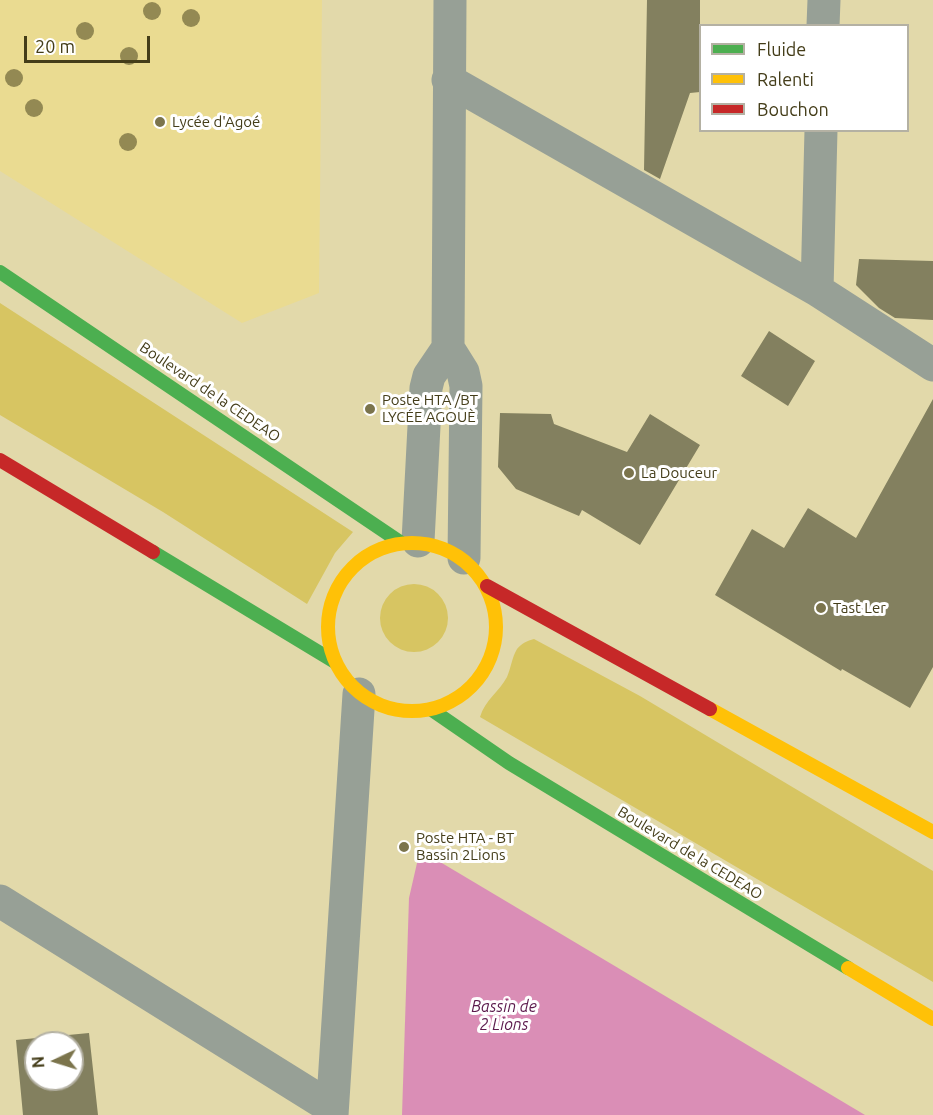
<!DOCTYPE html>
<html>
<head>
<meta charset="utf-8">
<style>
  body { margin:0 }
  #map { position:relative; width:933px; height:1115px; overflow:hidden; background:#e2d9aa; font-family:Ubuntu,sans-serif }
  canvas { display:block }
  .legend { position:absolute; left:699px; top:24px; width:210px; height:108px; box-sizing:border-box; background:#fff; border:2px solid #b4b1a3; margin:0; padding:8px 10px; list-style:none; font-size:18px; color:#443d19 }
  .legend li { display:flex; align-items:center; gap:12px; height:30px }
  .legend b { width:30px; border:2px solid #b4b1a3 }
  .north { position:absolute; left:24px; top:1031px; width:60px; height:60px; box-sizing:border-box; background:#fff; border:2px solid #b4b1a3; border-radius:50%; rotate:266deg; font-size:16px; font-weight:700; line-height:24px; text-align:center; color:#443d19 }
  .north::after { content:''; display:block; margin:auto; width:21px; height:27px; background:#7b744c; clip-path:polygon(50% 0,100% 100%,50% 72%,0 100%) }
  .scale { position:absolute; left:24px; top:36px; width:126px; height:27px; box-sizing:border-box; border:3px solid #443d19; border-top:0; padding-left:8px; font-size:18px; line-height:21px; white-space:nowrap; color:#443d19; -webkit-text-stroke:4px #fff; paint-order:stroke }
</style>
</head>
<body>
<div id="map">
<canvas width="933" height="1115"></canvas>
<ul class="legend">
<li><b style="height:8px;background:#4caf50"></b>Fluide</li>
<li><b style="height:8px;background:#ffc107"></b>Ralenti</li>
<li><b style="height:8px;background:#c62828"></b>Bouchon</li>
</ul>
<div class="north">N</div>
<div class="scale">20 m</div>
</div>
<script>
const ctx = document.querySelector('canvas').getContext('2d');
ctx.lineJoin = 'round';
function fillPath(path, color) { ctx.fillStyle = color; ctx.fill(path, 'evenodd'); }
function trace(path, color, width, dash) { ctx.strokeStyle = color; ctx.lineWidth = width; ctx.lineCap = dash ? 'butt' : 'round'; ctx.setLineDash(dash || []); ctx.stroke(path); }
function drawText(font, color, halo, rows, align = 'center') {
  ctx.font = font + ' Ubuntu,sans-serif'; ctx.lineWidth = 6; ctx.setLineDash([]); ctx.textBaseline = 'middle'; ctx.strokeStyle = halo; ctx.fillStyle = color; for (const [text, x, y, turn = 0] of rows) {
    ctx.save(); ctx.translate(x, y); ctx.rotate((+turn || 0) * Math.PI / 180); ctx.textAlign = isNaN(turn) ? turn : align; if (halo) ctx.strokeText(text, 0, 0); ctx.fillText(text, 0, 0); ctx.restore();
  }
}
const built = new Path2D(`
  M0,0h322l-3,293 -77,30 -242,-152z`);
const green = new Path2D(`
  M0,303l353,229 -18,21 -28,51 -144,-92 -163,-97z
  M380 618a34 34 0 1 1 68 0a34 34 0 1 1-68 0Z
  M534,639l106,57 293,175v111l-453,-265c5,-17 19,-25 27,-40 4,-9 5,-20 10,-28 5,-6 10,-8 17,-10z`);
const water = new Path2D(`
  M420,850l445,265h-463l7,-217z`);
const building = new Path2D(`
  M647,0h53v92l-10,1 -30,86 -16,-9z
  M859,259l74,2v59l-38,-2 -16,-10 -23,-23z
  M769,331l46,30 -27,45 -47,-30z
  M933,399v268l-23,41 -68,-39 -1,2 -126,-76 37,-66 32,19 24,-40 48,30z
  M500,413l51,1 3,10 73,28 23,-38 50,31 -60,100 -58,-35 -3,6 -63,-27 -18,-22z
  M89,1033l9,82h-75l-7,-75zM36,1043h36v36h-36z`);
const street = new Path2D(`
  M450,0l-2,348 15,24 3,14 -2,172
  M823,26l1,-26
  M448,80l369,210 116,75
  M817,290l4,-160
  M418,541l8,-153 3,-12 19,-28
  M0,901l332,207
  M332,1115l27,-421`);
const fast = new Path2D(`
  M0,272l400,270
  M153,552l182,110
  M432,710l77,53 339,205`);
const slow = new Path2D(`
  M328 627a84 84 0 1 1 168 0a84 84 0 1 1-168 0Z
  M710,709l223,123
  M848,968l85,51`);
const jam = new Path2D(`
  M0,460l153,92
  M487,586l223,123`);
const trees = [
  [152,11],
  [191,18],
  [85,31],
  [129,56],
  [14,78],
  [34,108],
  [128,142]
];
const markers = [
  [160,122,6,"#7b744c"],
  [370,409,6,"#7b744c"],
  [629,473,6,"#7b744c"],
  [821,608,6,"#7b744c"],
  [404,847,6,"#7b744c"]
];
const poiNames = [
  ["Lycée d'Agoé",172,122],
  ["Poste HTA /BT",382,400],
  ["LYCÉE AGOUÈ",382,417],
  ["La Douceur",641,473],
  ["Tast Ler",833,608],
  ["Poste HTA - BT",416,838],
  ["Bassin 2Lions",416,855]
];
const streetNames = [
  ["Boulevard de la CEDEAO",210,392,34],
  ["Boulevard de la CEDEAO",690,853,31]
];
const waterNames = [
  ["Bassin de",504,1007],
  ["2 Lions",504,1025]
];
fillPath(built, '#eadb91');
fillPath(green, '#d7c562');
fillPath(water, '#da8eb6');
fillPath(building, '#83805f');
trace(street, '#97a096', 33);
trace(fast, '#4caf50', 14);
trace(slow, '#ffc107', 14);
trace(jam, '#c62828', 14);
ctx.fillStyle = '#938953';
for (const [x, y] of trees) { ctx.beginPath(); ctx.arc(x, y, 9, 0, 2 * Math.PI); ctx.fill(); }
for (const [x, y, r, color] of markers) { const dot = new Path2D(); dot.arc(x, y, r, 0, 2 * Math.PI); ctx.fillStyle = color; ctx.fill(dot); trace(dot, '#fff', 2); }
drawText('15px', '#443d19', '#fff', poiNames, 'left');
drawText('15px', '#443d19', '#fff', streetNames);
drawText('italic 16px', '#5b194c', '#fff', waterNames);
</script>
</body>
</html>
